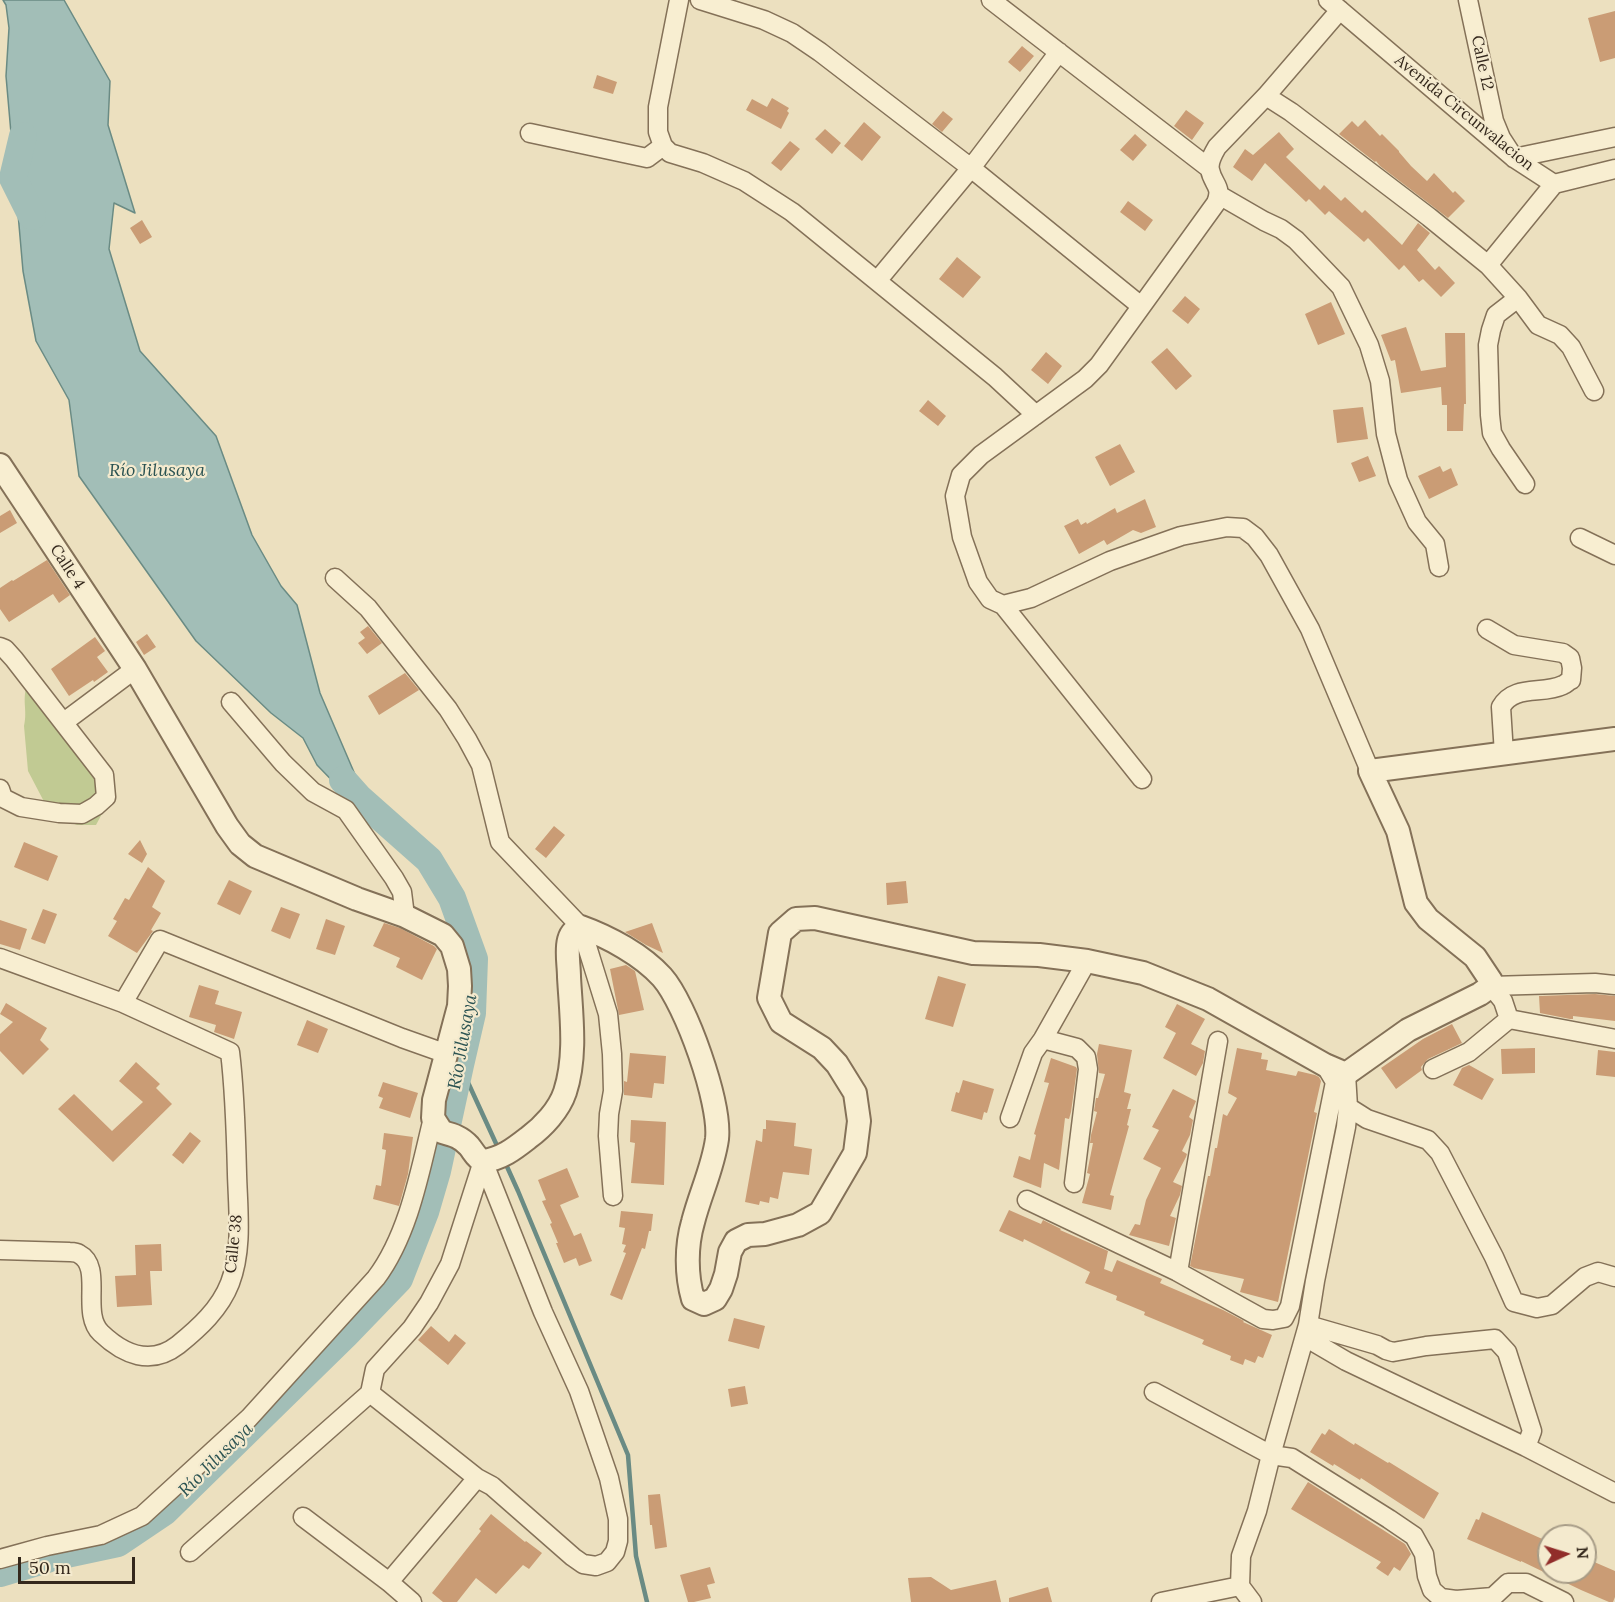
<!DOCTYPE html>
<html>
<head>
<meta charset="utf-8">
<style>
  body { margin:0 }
  #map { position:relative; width:1615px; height:1602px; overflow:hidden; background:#ece0bf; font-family:Lora,serif }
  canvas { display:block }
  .north { position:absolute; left:1537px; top:1524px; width:60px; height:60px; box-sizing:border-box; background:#f4eace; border:2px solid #a79c87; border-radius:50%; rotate:86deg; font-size:16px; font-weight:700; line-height:24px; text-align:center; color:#34281c }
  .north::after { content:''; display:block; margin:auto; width:21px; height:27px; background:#912d2a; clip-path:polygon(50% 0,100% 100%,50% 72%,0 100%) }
  .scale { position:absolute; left:18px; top:1557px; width:117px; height:27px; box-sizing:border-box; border:3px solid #34281c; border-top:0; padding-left:8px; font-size:18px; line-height:21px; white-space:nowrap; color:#34281c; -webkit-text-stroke:4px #f4eace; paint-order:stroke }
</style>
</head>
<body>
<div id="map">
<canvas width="1615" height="1602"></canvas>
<div class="north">N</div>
<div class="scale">50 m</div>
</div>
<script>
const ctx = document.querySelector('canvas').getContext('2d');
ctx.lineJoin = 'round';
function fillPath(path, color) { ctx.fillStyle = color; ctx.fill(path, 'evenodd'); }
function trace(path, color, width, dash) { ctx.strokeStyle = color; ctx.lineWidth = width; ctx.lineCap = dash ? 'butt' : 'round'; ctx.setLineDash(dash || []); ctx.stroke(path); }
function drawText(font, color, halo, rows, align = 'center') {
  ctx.font = font + ' Lora,serif'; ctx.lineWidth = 4.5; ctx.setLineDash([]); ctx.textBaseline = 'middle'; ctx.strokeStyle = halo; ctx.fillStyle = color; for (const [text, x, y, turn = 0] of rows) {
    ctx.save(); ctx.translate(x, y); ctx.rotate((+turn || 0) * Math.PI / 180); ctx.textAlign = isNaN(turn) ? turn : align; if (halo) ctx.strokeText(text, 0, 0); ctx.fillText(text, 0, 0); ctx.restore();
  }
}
const green = new Path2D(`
  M28,682l62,75 15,51 -9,17h-19l-26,-10 -23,-44 -4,-45c4,-17 -3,-26 4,-44z`);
const water = new Path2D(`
  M3,0h61l46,81 -2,44 27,88 -21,-10 -5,46 31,102 76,85 36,99 29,51 16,19 23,88 58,135 -61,-63 -14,-27 -32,-25 -75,-72 -117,-165 -10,-76 -33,-59 -13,-70 -17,-195 3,-48 -3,-23z`);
const stream = new Path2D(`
  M460,1065l39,85
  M504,1160l14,31 110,264 8,101 11,46`);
const river = new Path2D(`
  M23,136l-10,42 19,38
  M0,1573l57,-17 61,-13 46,-31 181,-177 54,-56 26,-67 12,-41 23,-106 12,-52 2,-54 -22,-61 -23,-38 -70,-62 -16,-18`);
const building = new Path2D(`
  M1615,11v47l-15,4 -12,-44z
  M1022,46l12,10 -14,16 -12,-10z
  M597,75l20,7 -4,12 -20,-6z
  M772,98l17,10 -2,3 2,2 -8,16 -35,-19 6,-11 15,8z
  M1186,110l18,13 -12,17 -18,-14z
  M943,111l10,8 -11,13 -10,-8z
  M1365,120l15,16 2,-2 17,17v1l12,14 16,15 7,-8 19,20 2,-2 10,10 -17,17 -68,-52 -4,-5 -1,1 -36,-28 13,-13 6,6z
  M864,122l17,15 -19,24 -18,-15z
  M825,129l16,14 -9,11 -17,-15z
  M1279,132l15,17 -8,8 34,33 4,-5 17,16 4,-4 17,16 3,-3 37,35 16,-22 12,10 -13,17 18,20 4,-4 16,17 -14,14 -18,-18 -4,3 -15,-17 -5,5 -31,-32 -4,4 -35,-31 -4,4 -16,-16 -3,3 -41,-39 -13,18 -19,-14 12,-18 8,6z
  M1135,134l12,11 -14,16 -13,-11z
  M790,141l10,8 -19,22 -10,-8z
  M1128,201l25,19 -8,11 -25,-19z
  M142,220l10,17 -12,7 -10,-16z
  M957,257l24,20 -18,21 -24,-19z
  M1185,296l15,13 -12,15 -16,-13z
  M1331,302l14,32 -27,11 -13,-31z
  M1406,327l15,44 25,-4 -1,-34h20l1,71h-2l-1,27h-16v-26h-5l-1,-18 -40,6 -6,-33 -4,1 -10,-26z
  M1167,348l25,28 -16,14 -25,-28z
  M1046,352l16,14 -14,18 -17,-14z
  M928,400l18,16 -8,10 -19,-15z
  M1363,407l5,32 -31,4 -4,-33z
  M1120,444l15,28 -25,14 -15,-29z
  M1368,456l8,20 -17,6 -8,-19z
  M1440,466l3,6 8,-4 7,17 -29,14 -11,-23z
  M1145,499l11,28 -15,6 -8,-3 -26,15 -3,-5 -25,14 -15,-28 14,-7 3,6 5,-3 1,2 28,-16 2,5z
  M10,510l7,13 -17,10v-17z
  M47,560l23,35 -11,8 -6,-9 -44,28 -9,-13v-21l12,-8 1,1z
  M368,626l14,17 -15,11 -9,-11 7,-5 -5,-6z
  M147,634l9,13 -12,8 -8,-13z
  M95,637l10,14 -8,6 11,15 -14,10 -1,-2 -24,16 -18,-27z
  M405,673l14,17 -40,25 -11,-19z
  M554,826l11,9 -19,23 -11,-9z
  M140,840l7,14 -5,9 -14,-9z
  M24,842l34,14 -10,25 -34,-14z
  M148,867l17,14 -13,26 9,6 -10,17 2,1 -16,22 -29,-17 9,-15 -4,-2 12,-21 4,2z
  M229,880l23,11 -12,24 -23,-11z
  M906,881l2,22 -21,2 -1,-22z
  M281,907l19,7 -10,25 -19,-8z
  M43,909l14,5 -12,30 -14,-5z
  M326,919l19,7 -10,29 -19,-6z
  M0,920l27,9 -7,21 -20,-6z
  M384,923l16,5 34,18 3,3 -15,31 -26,-13 4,-9 -27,-12z
  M652,923l11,30 -17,-8 -21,-13z
  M626,965l9,6 9,39 -25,5 -9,-46z
  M938,976l28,8 -13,43 -28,-8z
  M199,985l20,6 -4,13 27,8 -8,27 -20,-7 2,-7 -27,-8z
  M1595,994l20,2v25l-42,-5v3h-3l-30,-6 -1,-17z
  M6,1003l41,25 -7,12 9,9 -26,26 -23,-24v-17l13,-12 -13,-8z
  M1177,1004l28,15 -14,25 14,7 -2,12 -7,13 -33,-18 13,-25 -11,-6z
  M307,1020l21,9 -10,24 -21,-8z
  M1452,1024l10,19 -34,16 -7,8 1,3 -26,19 -15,-21 42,-29z
  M1099,1044l33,6 -8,42 7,2 -4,15h4l-4,16 2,1 -19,69 4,1 -3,14 -29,-7 8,-29 -3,-1 6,-30h-3l1,-8 6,-23 -3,-1 2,-13h2l7,-24 -6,-1 -2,-19z
  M1237,1048l25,5 -1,6 7,1 -2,10 30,6 2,-5 17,4 4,2 2,4 -7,31 3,1 -39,189 -38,-10 4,-13 -50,-11 -4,-2 18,-90h2l5,-28h2l6,-34 4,2 10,-18 -9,-5z
  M1535,1048v25l-33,1 -1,-25z
  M1598,1050l17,2v25l-19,-2z
  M630,1053l36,3 -2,28 -10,-1 -2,15 -28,-3v-14l3,1z
  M1051,1058l25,9 1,2 -6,43 -2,7 -4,-1 -6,52 -15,-7 -3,25 -28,-11 6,-21 11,4 6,-25 -2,-1 15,-51 -5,-1z
  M136,1062l24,22 -4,4 16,16 -59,58 -55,-53 16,-15 38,37 31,-29 -24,-21z
  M1469,1065l25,14 -12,21 -29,-15 9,-17z
  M963,1080l31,9 -7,24 -3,-1 -2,8 -31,-9 5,-19 3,1z
  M383,1082l35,11 -8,25 -31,-10 4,-10 -5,-2z
  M1173,1089l23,12 -7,16 4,3 -3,15 -8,16 5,3 -1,3 -13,25 9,4 -2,9 -10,21 6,2 -7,28 -40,-11 6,-11 5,1 6,-25 15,-32 -18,-9 16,-29 -7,-3z
  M631,1120l35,2 -2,63 -33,-2 4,-40 -5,-1z
  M766,1120l30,3 -2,23 18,3 -3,26 -26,-3 -5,27 -8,-2 -1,6 -9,-2 -1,4 -14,-3 11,-62 6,2 1,-13h3z
  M190,1132l11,9 -18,23 -11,-9z
  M384,1133l29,4 -5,37 -9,32 -26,-7 3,-14 5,1 5,-36 -4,-1z
  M567,1168l12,29 -19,8 14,31 7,-3 11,28 -13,5 -3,-8 -12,5 -8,-20h2l-8,-19 2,-1 -10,-22 4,-1 -8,-20z
  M1009,1210l32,14 2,-4 18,9 -1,1 48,21 -4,18 8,3 5,-12 45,19 -2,4 63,27 21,11 -1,1 29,13 -9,23 -5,-2 -3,7 -10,-4 -2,6 -13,-5 1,-4 -29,-12 2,-4 -60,-25 1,-3 -29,-12 1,-4 -32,-13 5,-11 -66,-33 -1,3 -24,-11z
  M621,1211l32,3 -2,17h-2l-4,18 -3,-1 -20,52 -12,-5 16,-42 -3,-1 3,-7 -4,-1 3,-16 -6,-1z
  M161,1244l1,27h-12l2,34 -35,2 -2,-31 21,-1 -1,-30z
  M734,1318l31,8 -6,23 -31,-8z
  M431,1326l18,16 6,-8 11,9 -18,22 -30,-25z
  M745,1386l3,18 -17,3 -3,-18z
  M1329,1429l25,16 1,-2 33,20 1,-1 50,31 -15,26 -63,-41 -1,2 -26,-16 -1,2 -23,-14 12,-19 3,2z
  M1308,1482l97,62 6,10 -11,17 -6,-4 -6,9 -12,-8 5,-6 -90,-53z
  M660,1494l7,53 -12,2 -3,-24h-2l-2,-30z
  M1482,1512l67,30v30h36v-14l30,13v26l-2,5h-4l-28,-12 -60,-29v1l-54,-23 9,-20 3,1z
  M491,1514l34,28 1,-1 16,12 -13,16 -6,-4 -27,29 -20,-16 -19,24h-14l-11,-9 49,-62 -2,-2z
  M710,1567l5,16 -8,2 4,13 -17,4h-6l-8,-27z
  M931,1577l20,13 45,-10 5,22h-90l-3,-24z
  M1048,1587l4,15h-43v-4z`);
const minor = new Path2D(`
  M679,0l-21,107v25l5,14 7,7 33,10 41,18 48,31 203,165 41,38
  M700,0l64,20 28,13 28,19 151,116 170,138
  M991,0l218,168
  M1328,0l186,158 40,26 61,-15
  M1468,0l26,121 7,17 13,20 101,-21
  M1340,10l-74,86 -49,51c-4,7 -9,15 -7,23 3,15 13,16 6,33l-117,162 -14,14 -104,76 -20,20 -6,21 7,41 16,45 12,17 13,6 28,-7 79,-37 71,-25 46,-9 16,1 12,9 14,18 41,74 60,142
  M1266,96l25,16 138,105 59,48 30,33 20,27 22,10 11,12 23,44
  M530,133l117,25 16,-12
  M1219,195l45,26 17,8 15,11 45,47 28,58 11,36 6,53 12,46 19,42 18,22 4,23
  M1488,265l66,-81
  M877,281l94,-113 88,-116
  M1518,298l-22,17 -5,15 -3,15 2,70 2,18 9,16 24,35
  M1580,538l35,17
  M335,578l33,30 80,101 19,30 14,26 19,77 81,85 27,87 4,40 1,37 -4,23 -1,22 5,60
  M1003,605l139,174
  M1487,629l27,16 49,8 7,5 2,10 -1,12c-3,1 -5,4 -8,5 -21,10 -49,-1 -62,22l3,47
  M0,647l5,2 9,10 90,116 2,22 -10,9 -14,8 -23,-1 -38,-6 -18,-9 -3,-9
  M231,702l52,61 30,29 33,18 48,68 8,14 3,24
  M64,722l71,-53
  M0,958l123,45 107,49c5,40 6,81 7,122 1,36 6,75 -7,109 -10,26 -31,45 -52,62 -27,21 -54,10 -77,-12 -21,-20 3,-66 -22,-79 -3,-2 -6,-2 -9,-2l-70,-2
  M1491,986l104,-3 20,2
  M1491,986l12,15 6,18
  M123,1003l37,-63 242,98 45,16
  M1043,1039l34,9 9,9 2,12 -14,114
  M1433,1069l36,-17 40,-33 106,20
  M1348,1107l19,12 61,21 12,13 54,104 20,45 23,6 15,-3 33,-28 13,-5 17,5
  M1010,1118l23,-65 10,-14 44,-78
  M1027,1200l151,72 85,47 10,1 11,-2 6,-12 45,-224 -10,-17
  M1178,1272l40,-231
  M1308,1325l69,20 9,5 7,2 33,-6 69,-7 12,13 25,79 -6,16
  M1305,1337l41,24 180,86 89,46
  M1154,1392l117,63 21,3 97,61 25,17 10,18 3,22 5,14 9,8 15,2 37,-3 15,-14h18l38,19
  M370,1393l107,85 15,8 81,71 10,7 13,2 11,-4 8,-10 3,-11v-22l-9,-41 -30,-87 -36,-79 -60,-151
  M303,1517l86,65 23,20
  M190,1552l180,-159 5,-24 37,-41 17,-25 21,-39 33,-103
  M0,1559l47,-13 54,-11 41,-19 107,-98 127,-140c33,-44 44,-107 57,-160
  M389,1582l88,-104
  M1161,1602l79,-16
  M1252,1602l-12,-16 1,-30 16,-45 14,-56 37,-130 7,-44 31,-154 2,-20 -2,-33`);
const tertiary = new Path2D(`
  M0,465l135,204 92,157 13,18 15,12 102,43 48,17 38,19 9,11 7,23 1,17 -1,20 -25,94 -1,18 9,14c11,3 19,5 27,14 5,6 7,12 14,15 18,-2 31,-12 45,-23 15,-11 31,-28 37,-46 12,-37 6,-78 4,-115 0,-12 -3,-26 0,-37 2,-8 6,-10 12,-13 28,10 61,28 81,50 24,27 59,126 55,162 -4,29 -17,55 -24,83 -7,24 -7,53 0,77l11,5 11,-5 6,-10 5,-15 4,-22 6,-11 12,-6 17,-1 33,-9 22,-12 35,-60 4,-32 -4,-28 -18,-29 -15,-16 -41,-26 -12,-24 11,-65 16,-14 19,-1 158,35 66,2 48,6 56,12 65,26 117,66 21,9 62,-44 72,-36 11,-8v-5l-16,-24 -47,-38 -12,-16 -18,-72 -28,-60 245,-32`);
const streetNames = [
  ["Calle 12",1482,63,78],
  ["Avenida Circunvalacion",1464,113,39],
  ["Calle 4",67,567,57],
  ["Calle 38",234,1244,-84]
];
const waterNames = [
  ["Río Jilusaya",157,471],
  ["Río Jilusaya",463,1042,-80],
  ["Río Jilusaya",216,1460,-45]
];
fillPath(green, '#c1ca93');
fillPath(water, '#a2beb7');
trace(water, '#6a8b84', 1.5);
trace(stream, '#6a8b84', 4.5);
trace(river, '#a2beb7', 28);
fillPath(building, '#ca9c75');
trace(minor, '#847158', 21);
trace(tertiary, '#847158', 26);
trace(minor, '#f8eed1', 18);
trace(tertiary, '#f8eed1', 22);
drawText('16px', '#34281c', '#f4eace', streetNames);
drawText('italic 18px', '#2b5352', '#f4eace', waterNames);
</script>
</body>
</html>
